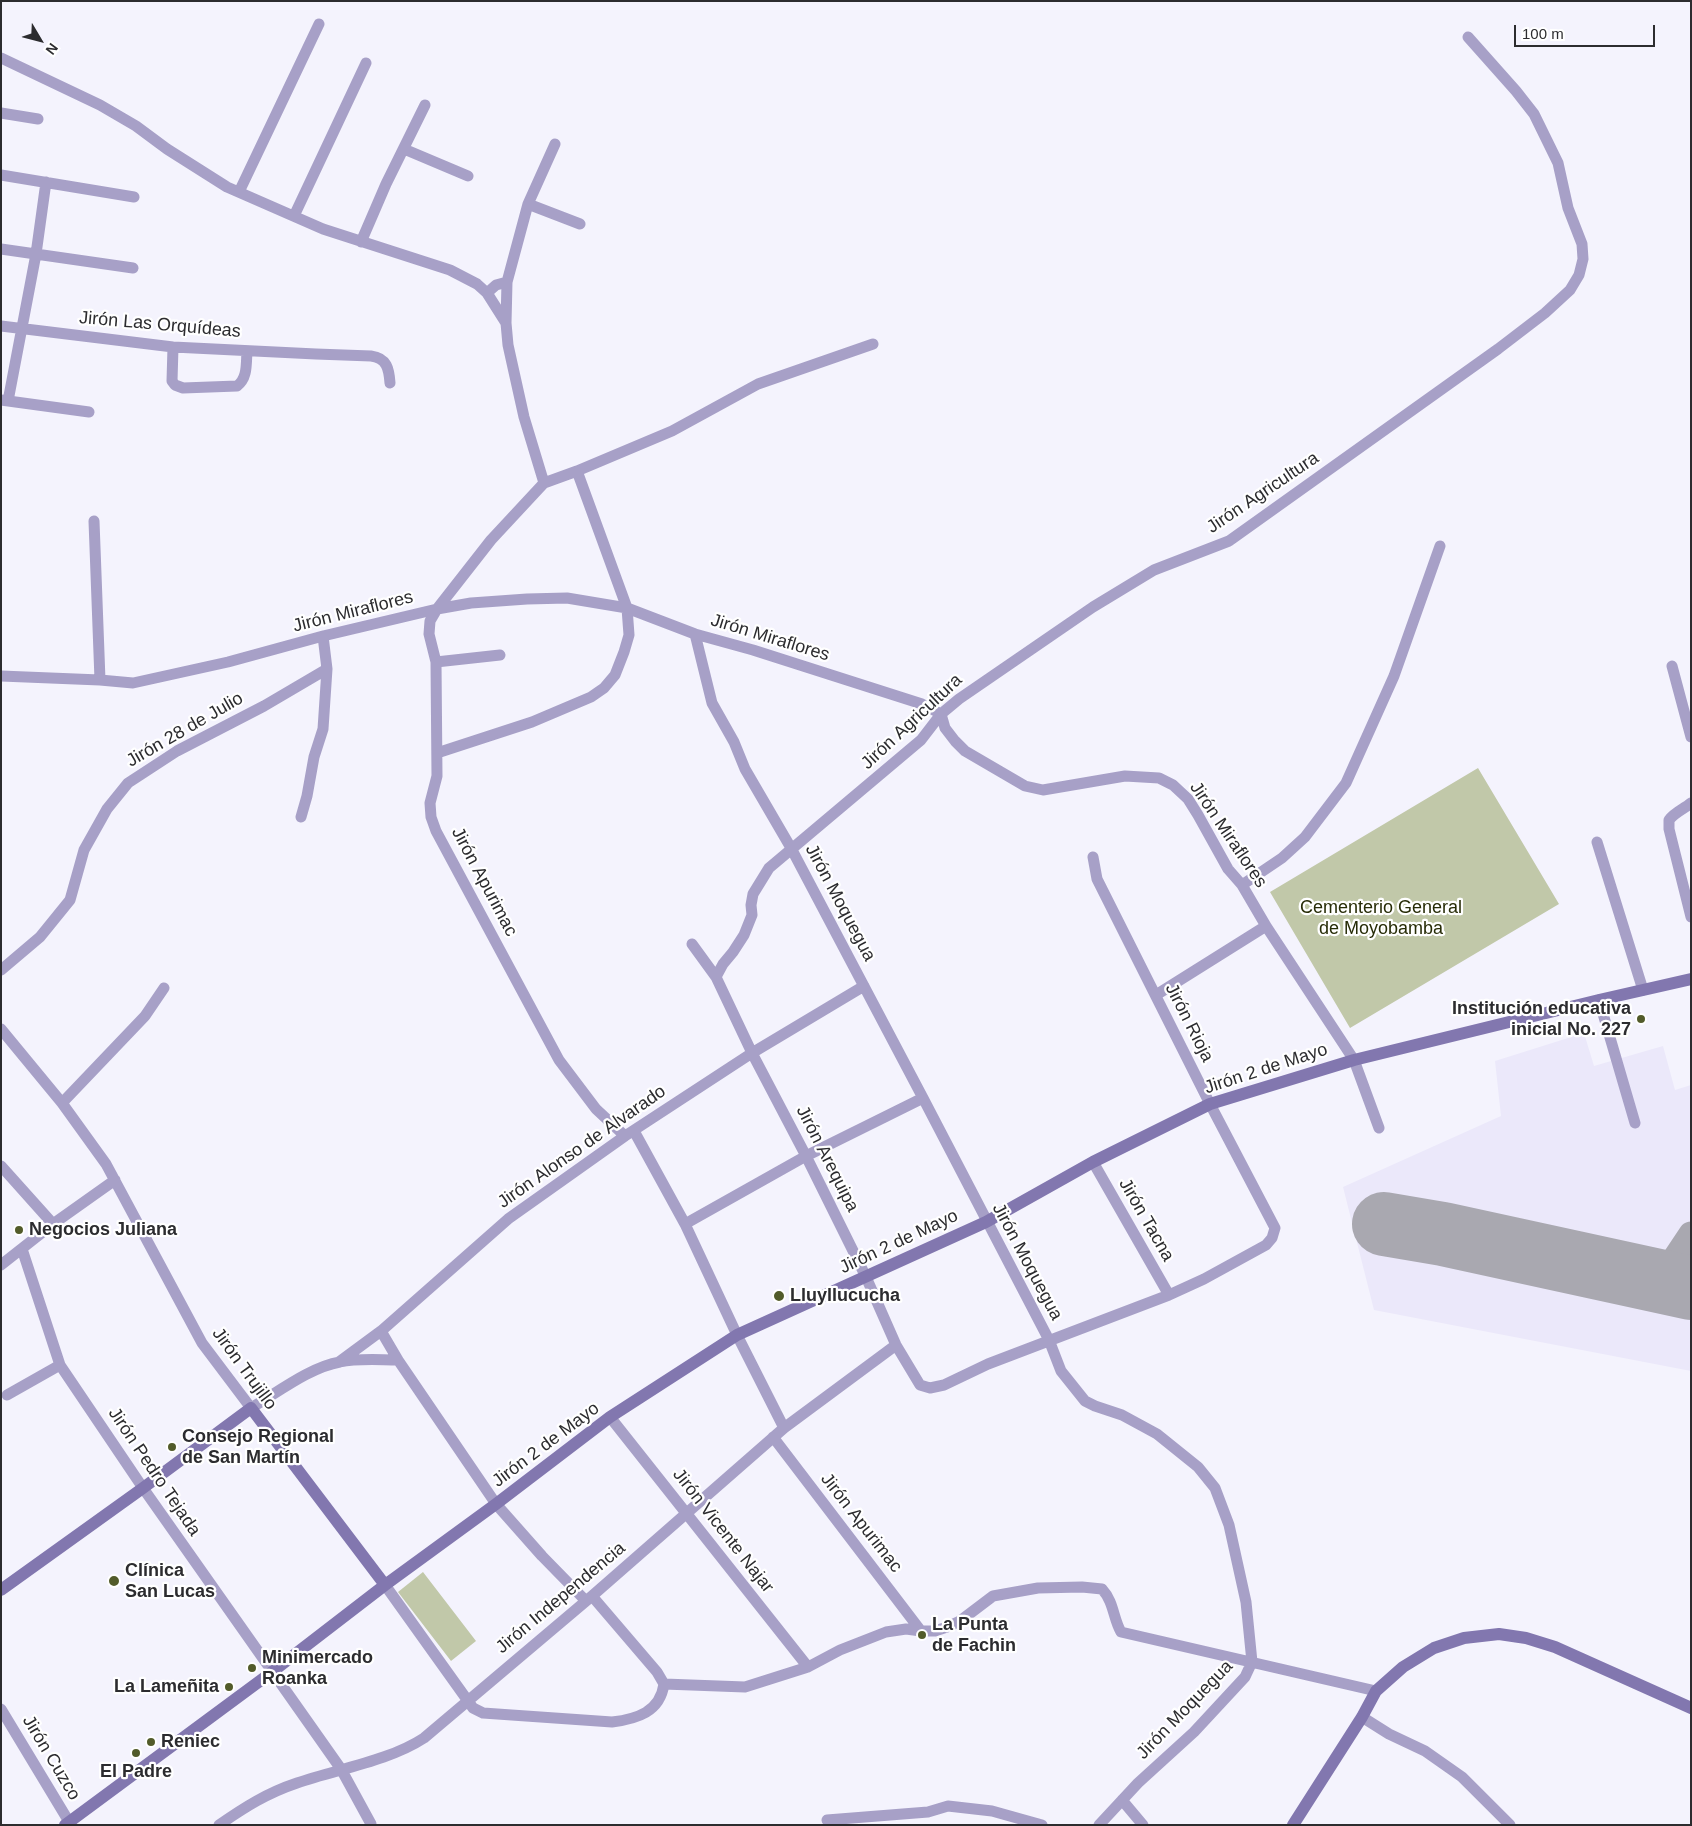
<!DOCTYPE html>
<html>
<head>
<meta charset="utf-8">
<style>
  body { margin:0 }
  #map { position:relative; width:1692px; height:1826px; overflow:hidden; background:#f4f3fd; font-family:Helvetica,sans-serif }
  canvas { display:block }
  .frame { position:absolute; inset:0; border:2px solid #2c2c2f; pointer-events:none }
  .north { position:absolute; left:15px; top:15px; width:50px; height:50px; -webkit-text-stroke:4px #fff; paint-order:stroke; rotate:127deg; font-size:14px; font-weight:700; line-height:20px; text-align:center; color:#2c2c2f }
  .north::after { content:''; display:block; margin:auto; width:18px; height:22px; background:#2c2c2f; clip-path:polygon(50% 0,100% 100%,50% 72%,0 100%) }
  .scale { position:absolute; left:1514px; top:25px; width:141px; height:22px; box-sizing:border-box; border:2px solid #2c2c2f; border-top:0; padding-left:6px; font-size:15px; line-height:18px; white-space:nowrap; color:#2c2c2f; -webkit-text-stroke:4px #fff; paint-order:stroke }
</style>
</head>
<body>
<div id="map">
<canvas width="1692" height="1826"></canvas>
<div class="frame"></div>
<div class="north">N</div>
<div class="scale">100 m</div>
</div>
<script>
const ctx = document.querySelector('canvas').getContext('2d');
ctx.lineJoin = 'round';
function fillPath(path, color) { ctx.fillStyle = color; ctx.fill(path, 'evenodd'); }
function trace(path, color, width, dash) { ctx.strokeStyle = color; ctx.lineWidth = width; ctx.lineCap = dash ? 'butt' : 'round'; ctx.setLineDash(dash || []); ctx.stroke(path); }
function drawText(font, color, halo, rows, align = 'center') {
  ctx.font = font + ' Helvetica,sans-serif'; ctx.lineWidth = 4.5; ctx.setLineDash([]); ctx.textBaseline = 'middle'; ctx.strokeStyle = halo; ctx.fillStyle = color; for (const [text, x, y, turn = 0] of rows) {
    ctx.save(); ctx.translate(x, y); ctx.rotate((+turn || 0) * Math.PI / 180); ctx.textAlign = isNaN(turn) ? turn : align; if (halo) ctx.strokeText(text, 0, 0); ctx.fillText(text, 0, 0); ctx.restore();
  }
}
const built = new Path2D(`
  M1584,1033l10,33 69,-20 12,44 16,-5v286l-317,-61 -31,-123 158,-71 -6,-55z`);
const green = new Path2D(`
  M1478,768l81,136 -209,124 -80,-136z
  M423,1572l53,69 -25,20 -53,-69z`);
const taxiway = new Path2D(`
  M1659,1282l32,-48`);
const runway = new Path2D(`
  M1384,1224l59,10 248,54`);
const minor = new Path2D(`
  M1,58l99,47 36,21 31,23 60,38 96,42 127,41 27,14 10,9 19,30 2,22 16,72 20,66 -53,57 -54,69 -7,12 -1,13 7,28 1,114 -7,27 1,14 5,14 123,229 37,49 29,27
  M1,113l37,6
  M404,149l64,27
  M1,175l133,22
  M239,192l80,-168
  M528,204l52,20
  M294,216l72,-153
  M361,242l25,-58 39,-79
  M1,249l132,19
  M487,293l9,-8 11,-3
  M506,323l1,-41 21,-78 27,-60
  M1,326l172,21 143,7 55,2c16,2 18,13 19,27
  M173,347l-1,34 3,4 8,3 54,-2c11,-8 9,-23 10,-35
  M1,400l88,12
  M8,401l28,-147 10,-72
  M544,483l33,-12 95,-40 86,-47 115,-40
  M94,521l6,159
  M695,634l17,69 22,39 11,27 46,79 132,250 126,242 12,31 24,30 10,5 27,9 35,19 41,33 17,21 14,37 17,77 6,60 -7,15 -51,55 -56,51 -39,42
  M436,662l64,-7
  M1672,666l19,71
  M1,676l99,4 33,3 95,-21 95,-26 114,-27 34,-6 56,-4 40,-1 60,10 68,26 58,16 169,54 19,10 4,14 10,13 10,10 60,35 18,4 82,-14 34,2 14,7 15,14 10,16 30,54 14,16 24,41 88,134 25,68
  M437,753l95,-31 59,-25 13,-9 11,-13 9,-23 5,-17 -2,-27 -50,-137
  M1691,803c-7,6 -16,9 -22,17v9l22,88
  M301,817l6,-21 7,-39 9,-28 4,-60
  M1597,842l46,148
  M1242,885l40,-27 23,-21 41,-54 48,-107 46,-130
  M692,944l24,33 36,76 54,103 60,121 30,68 24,40 10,3 14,-3 44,-21 181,-69 35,-16 62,-34 6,-7 3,-10 -65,-124 -113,-225 -4,-22
  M1,970l39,-33 30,-37 14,-50 23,-41 21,-26 49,-32 87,-45 63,-37 -4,-33
  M716,977l7,-13 10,-12 11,-17 8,-20 -1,-10 2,-11 16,-26 152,-128 20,-26 18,-15 134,-92 61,-37 75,-29 269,-192 47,-36 25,-23 9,-15 4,-16 -1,-15 -14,-36 -10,-45 -24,-49 -18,-23 -48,-54
  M1156,995l110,-69
  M1599,1000l36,123
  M1,1029l61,74 44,61 96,179 49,65c26,-15 59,-41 89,-46 18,-4 39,-2 58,-2
  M62,1103l83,-87 19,-28
  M634,1131l51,93 52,111 47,93
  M1093,1162l76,133
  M1,1166l52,58
  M685,1224l121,-68 117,-58
  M22,1249l38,116 83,123 198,281 30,55
  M1,1265l52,-41 62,-44
  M381,1331l17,29 98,144 46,52 44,45
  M339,1362l42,-31 127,-112 117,-83 127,-83 112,-67
  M7,1395l53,-30
  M610,1417l198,250
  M773,1437l148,194
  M385,1585l88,123 10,5 129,9c25,-3 48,-10 52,-38l81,3 63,-20 32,-17 46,-18 20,-3 15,2h14l12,-4 13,-6 33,-25 45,-8 44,-1 20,2c12,13 11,29 19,43l255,59
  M592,1596l65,76 7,12
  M1,1709l70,116
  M1362,1717l27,17 36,17 37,26 48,48
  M1122,1800l21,25
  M827,1820l101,-8 20,-6 44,5 50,14
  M219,1825c26,-18 48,-32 78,-42 40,-14 92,-22 127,-45l168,-142 192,-168 112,-83`);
const secondary = new Path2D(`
  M1,1590l142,-102 108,-80 134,177
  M65,1825l207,-153 113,-87 111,-81 114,-87 127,-82 249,-113 107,-60 117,-58 144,-44 245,-60 92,-21
  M1293,1825l69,-108 14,-26 27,-24 31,-19 30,-10 35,-4 27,4 29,9 136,61`);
const markers = [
  [1641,1019,5,"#525b2a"],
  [19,1230,5,"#525b2a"],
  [779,1296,6,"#525b2a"],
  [172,1447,5,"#525b2a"],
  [114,1581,6,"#525b2a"],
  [922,1635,5,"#525b2a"],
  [252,1668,5,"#525b2a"],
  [229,1687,5,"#525b2a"],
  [151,1742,5,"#525b2a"],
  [136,1753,5,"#525b2a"]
];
const streetNames = [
  ["Jirón Las Orquídeas",160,325,5],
  ["Jirón Agricultura",1263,493,-34],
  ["Jirón Miraflores",353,612,-14],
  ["Jirón Miraflores",770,638,17],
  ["Jirón Agricultura",912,722,-43],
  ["Jirón 28 de Julio",185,730,-30],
  ["Jirón Miraflores",1228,835,56],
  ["Jirón Apurimac",484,882,62],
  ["Jirón Moquegua",840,903,62],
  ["Jirón Rioja",1189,1023,63],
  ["Jirón 2 de Mayo",1266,1069,-18],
  ["Jirón Alonso de Alvarado",582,1147,-35],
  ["Jirón Arequipa",827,1159,63],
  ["Jirón Tacna",1146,1220,60],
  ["Jirón 2 de Mayo",899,1242,-25],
  ["Jirón Moquegua",1027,1262,62],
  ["Jirón Trujillo",244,1369,54],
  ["Jirón 2 de Mayo",546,1445,-37],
  ["Jirón Pedro Tejada",154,1472,56],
  ["Jirón Apurimac",861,1523,52],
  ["Jirón Vicente Najar",723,1531,52],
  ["Jirón Independencia",561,1598,-40],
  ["Jirón Moquegua",1185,1710,-46],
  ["Jirón Cuzco",51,1758,59]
];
const parkNames = [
  ["Cementerio General",1381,908],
  ["de Moyobamba",1381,929]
];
const poiNames = [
  ["Institución educativa",1631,1009,"right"],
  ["inicial No. 227",1631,1030,"right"],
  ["Negocios Juliana",29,1230],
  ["Lluyllucucha",790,1296],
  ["Consejo Regional",182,1437],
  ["de San Martín",182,1458],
  ["Clínica",125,1571],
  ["San Lucas",125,1592],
  ["La Punta",932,1625],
  ["de Fachin",932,1646],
  ["Minimercado",262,1658],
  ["Roanka",262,1679],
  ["La Lameñita",219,1687,"right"],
  ["Reniec",161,1742],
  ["El Padre",136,1772,"center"]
];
fillPath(built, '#ebe8fa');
fillPath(green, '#c1c8a9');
trace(taxiway, '#a9a8b0', 25);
trace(runway, '#a9a8b0', 64);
trace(minor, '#a7a0c7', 11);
trace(secondary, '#8277af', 12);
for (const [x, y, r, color] of markers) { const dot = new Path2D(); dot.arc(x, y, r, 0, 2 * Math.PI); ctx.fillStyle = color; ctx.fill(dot); trace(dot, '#fff', 2); }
drawText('18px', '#2c2c2f', '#fff', streetNames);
drawText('18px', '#272c07', '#fff', parkNames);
drawText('bold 18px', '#2c2c2f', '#fff', poiNames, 'left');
</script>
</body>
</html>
